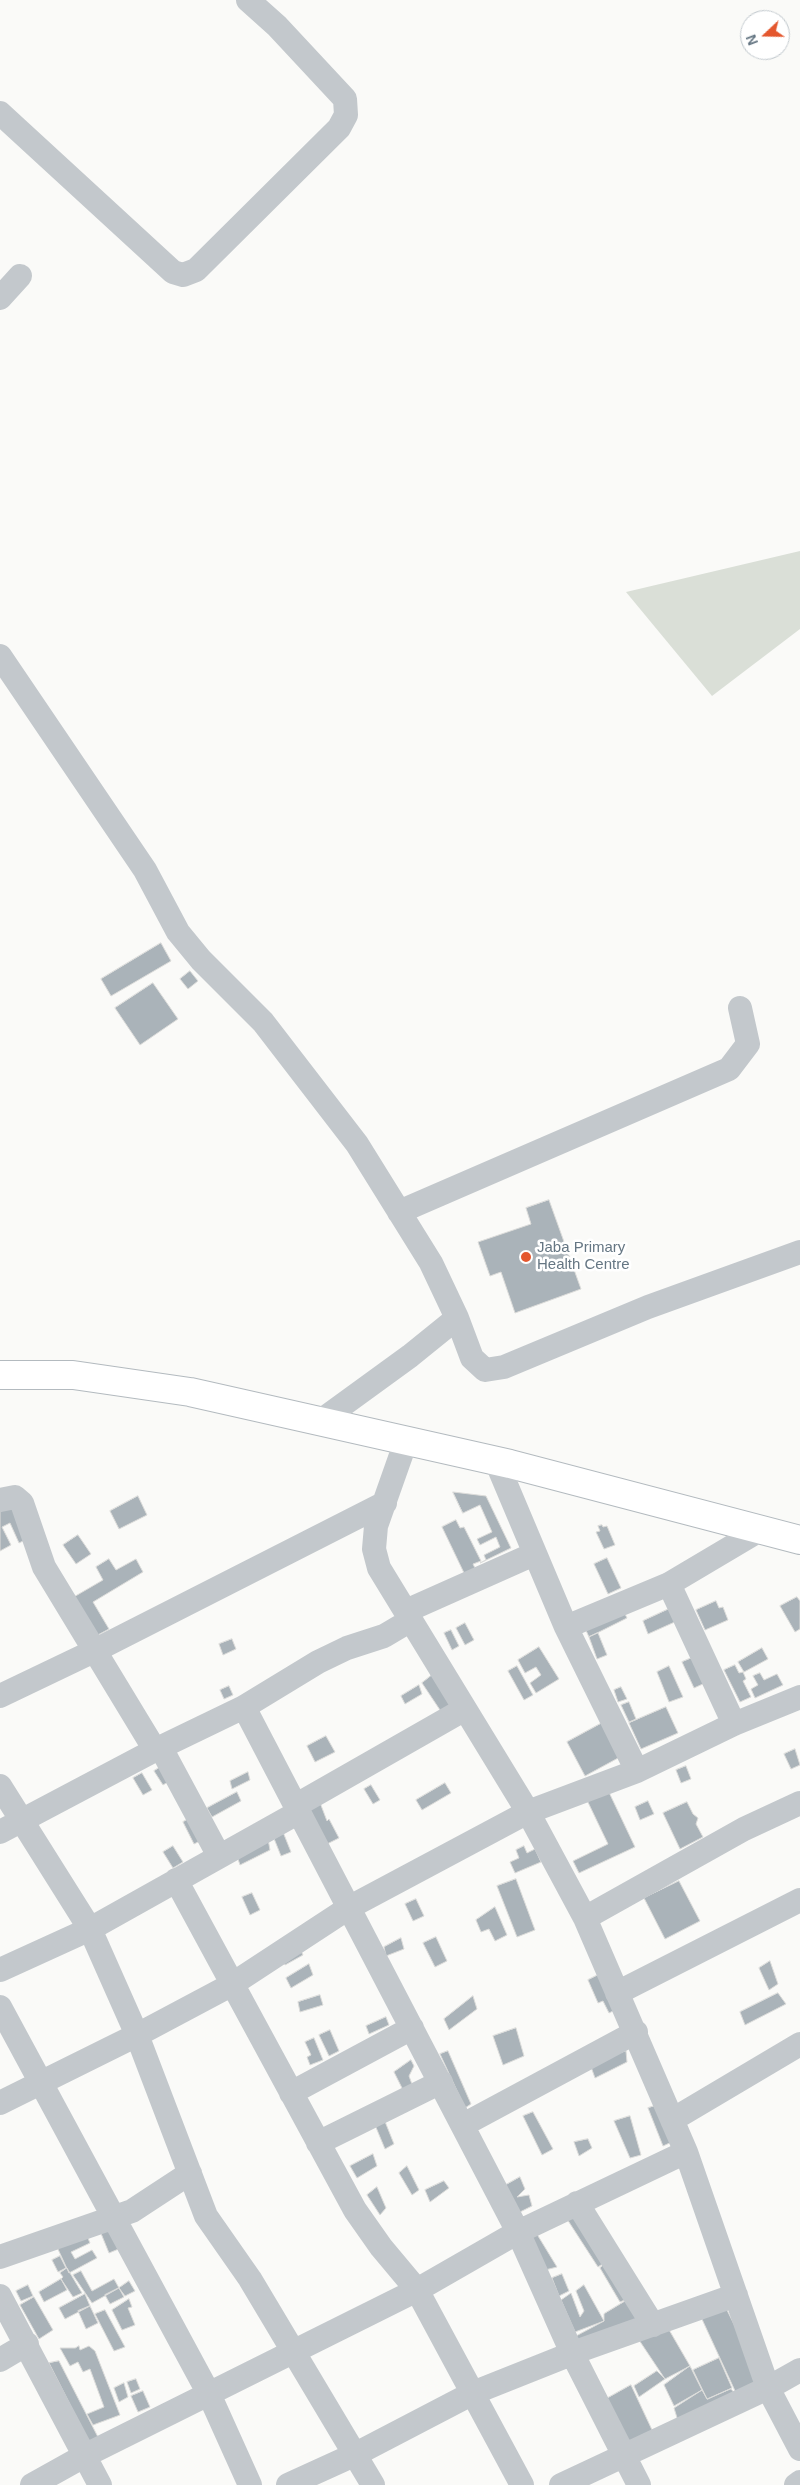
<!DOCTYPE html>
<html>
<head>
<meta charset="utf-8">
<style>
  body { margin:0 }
  #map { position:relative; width:800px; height:2485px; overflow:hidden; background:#fafaf8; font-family:Arial,sans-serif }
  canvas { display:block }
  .north { position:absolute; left:740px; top:10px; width:50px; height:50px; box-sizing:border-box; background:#fff; border:1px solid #c1c8cd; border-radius:50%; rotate:249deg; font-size:14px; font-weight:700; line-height:20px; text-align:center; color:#657683 }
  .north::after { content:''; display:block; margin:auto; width:18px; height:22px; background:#e4572e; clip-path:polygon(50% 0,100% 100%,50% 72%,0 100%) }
</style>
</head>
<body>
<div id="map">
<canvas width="800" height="2485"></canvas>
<div class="north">N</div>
</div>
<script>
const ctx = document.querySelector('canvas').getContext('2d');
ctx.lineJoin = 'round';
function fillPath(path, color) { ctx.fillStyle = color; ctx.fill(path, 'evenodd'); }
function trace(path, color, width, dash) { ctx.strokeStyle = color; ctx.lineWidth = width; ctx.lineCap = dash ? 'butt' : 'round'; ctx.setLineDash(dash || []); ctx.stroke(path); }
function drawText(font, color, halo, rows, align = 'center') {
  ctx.font = font + ' Arial,sans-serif'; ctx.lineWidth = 5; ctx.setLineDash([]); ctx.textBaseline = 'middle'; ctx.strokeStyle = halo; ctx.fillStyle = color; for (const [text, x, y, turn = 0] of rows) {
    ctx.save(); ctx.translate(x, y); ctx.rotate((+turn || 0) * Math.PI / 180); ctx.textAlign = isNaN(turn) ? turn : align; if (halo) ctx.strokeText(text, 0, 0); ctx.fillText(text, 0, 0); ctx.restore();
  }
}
const green = new Path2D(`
  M800,551v78l-88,67 -86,-104z`);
const building = new Path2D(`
  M161,943l10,18 -60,35 -10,-17z
  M190,971l8,10 -10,8 -8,-10z
  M153,983l25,36 -38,26 -25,-37z
  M549,1200l32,89 -66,24 -14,-41 -11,4 -12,-34 53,-18 -5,-16z
  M453,1492l33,4 25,52 -31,15 6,-3 -2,-5 16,-8 -4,-10 -16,8 -3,-6 15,-7 -12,-27 -17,8z
  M138,1496l9,19 -28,14 -9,-18z
  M16,1505l15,32 -12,6 -9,-20 -8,4 9,18 -11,6v-39z
  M456,1520l4,8 4,-1 17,34 -8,3 3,6 -11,5 -23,-48z
  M602,1525l1,2 4,-1 8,19 -11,4 -8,-17 4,-1 -2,-5z
  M78,1535l13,19 -15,10 -13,-19z
  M607,1558l14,30 -13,6 -14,-30z
  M109,1559l7,11 20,-11 7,13 -50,30 16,27 -15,8 -22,-39 31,-18 -7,-13z
  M797,1597l3,4v28l-5,3 -15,-26z
  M716,1601l3,7 4,-1 5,13 -23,10 -9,-20z
  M622,1608l5,10 -38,19 -5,-11z
  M671,1608l6,13 -29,13 -5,-13z
  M465,1623l9,17 -9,5 -9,-17z
  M451,1630l8,16 -7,4 -8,-17z
  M598,1633l9,22 -10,4 -8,-22z
  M232,1639l4,10 -13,6 -4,-11z
  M539,1647l20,32 -23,14 -6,-10 11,-8 -5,-8 -11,6 -7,-13z
  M762,1648l6,11 -24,13 -6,-10z
  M694,1657l11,26 -11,5 -12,-26z
  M735,1665l4,8 4,-1 3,7 -3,2 8,16 -11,5 -16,-32z
  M517,1666l16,29 -9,5 -16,-29z
  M669,1666l14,31 -14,5 -12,-30z
  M760,1673l4,7 13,-6 6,11 -28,13 -4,-9 7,-4 -5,-9z
  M432,1675l19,32 -9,6 -20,-30z
  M419,1685l3,9 -17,10 -4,-8z
  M229,1686l4,9 -9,4 -4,-9z
  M621,1687l6,12 -9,3 -4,-12z
  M629,1702l7,17 -7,3 -8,-17z
  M666,1707l12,26 -37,16 -12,-26z
  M602,1723l18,34 -35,19 -18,-34z
  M326,1736l9,16 -20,10 -8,-16z
  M795,1749l5,16 -9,4 -7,-15z
  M162,1766l9,14 -8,5 -9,-14z
  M686,1766l5,13 -10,4 -5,-13z
  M248,1772l2,8 -18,9 -2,-8z
  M142,1773l10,17 -9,5 -10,-17z
  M445,1783l6,10 -29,17 -6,-10z
  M371,1785l9,15 -7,4 -9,-15z
  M606,1786l29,61 -56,26 -6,-12 35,-17 -23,-48z
  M237,1792l4,9 -29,16 -5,-9z
  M319,1800l8,21 2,-2 10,19 -12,6 -20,-38z
  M648,1801l6,13 -14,6 -5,-13z
  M687,1802l6,12 5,4 -2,6 7,13 -23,12 -17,-36z
  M192,1817l12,22 -10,5 -11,-22z
  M281,1827l10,25 -10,4 -10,-25z
  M268,1839l2,11 -30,15 -4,-12z
  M173,1846l10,16 -10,6 -10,-16z
  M524,1846l3,7 8,-4 6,13 -26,11 -5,-11 9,-4 -3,-8z
  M516,1879l19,51 -18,7 -20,-51z
  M679,1881l21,40 -35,18 -21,-41z
  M252,1893l8,17 -10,5 -8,-18z
  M416,1899l8,17 -11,5 -8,-17z
  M495,1907l12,28 -12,6 -6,-12 -8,3 -5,-12z
  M436,1937l11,24 -12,6 -12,-24z
  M401,1938l3,11 -18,7 -2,-9z
  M299,1947l4,8 -18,10 -4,-8z
  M770,1961l8,23 -9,6 -10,-22z
  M309,1964l4,11 -22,13 -5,-10z
  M600,1974l17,35 -8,4 -6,-12 -5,2 -10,-23z
  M778,1993l8,11 -41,21 -5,-13z
  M320,1995l3,10 -23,7 -2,-10z
  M473,1996l4,13 -28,21 -5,-11z
  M386,2017l3,8 -20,9 -3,-8z
  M516,2028l8,28 -21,9 -10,-29z
  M330,2030l9,21 -10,5 -10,-21z
  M314,2038l9,22 -13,5 -3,-8 4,-2 -6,-13z
  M448,2051l23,53 -6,4 -25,-54z
  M626,2051l1,11 -32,16 -5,-14z
  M411,2060l3,6 -5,10 4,11 -9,5 -10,-20z
  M658,2105l16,36 -11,5 -15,-38z
  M533,2112l20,37 -11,6 -19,-39z
  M630,2116l11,39 -11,3 -16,-37z
  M384,2119l10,25 -9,5 -10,-24z
  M588,2139l4,9 -13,8 -5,-14z
  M373,2154l4,12 -20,12 -7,-12z
  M407,2166l12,24 -7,5 -13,-22z
  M520,2177l5,12 -8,8 12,-2 3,11 -14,7 -14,-27z
  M444,2181l5,7 -19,14 -5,-12z
  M377,2187l9,21 -6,7 -13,-20z
  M581,2210l30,48 -13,9 -31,-48z
  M111,2226l10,22 -12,5 -9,-22z
  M535,2231l22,36 -12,3 -17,-33z
  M87,2236l3,7 -19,9 4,7 17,-9 5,8 -28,15 -12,-26z
  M60,2256l6,12 -8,4 -6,-12z
  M611,2258l21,39 -12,5 -20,-34z
  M67,2268l15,25 -9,4 -12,-18 2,-2 -3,-4z
  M81,2271l11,20 22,-12 5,9 -27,15 -19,-28z
  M562,2274l7,17 -10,5 -7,-18z
  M61,2279l6,11 -23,12 -5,-10z
  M129,2281l6,10 -10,5 -6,-8z
  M28,2285l5,11 -12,5 -5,-10z
  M584,2285l20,36 -29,11 -14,-32 10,-7 9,24 4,-6 -8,-20z
  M119,2288l5,9 -14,7 -5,-9z
  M85,2294l5,12 -25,13 -6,-11z
  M34,2297l19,33 -14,9 -19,-34z
  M632,2297l12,20 -63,33 -5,-14 28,-15v-7z
  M129,2299l3,8 -4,1 7,17 -13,5 -10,-20z
  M90,2306l8,17 -12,6 -8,-18z
  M725,2306l37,75 -26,12 -35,-76z
  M105,2310l20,37 -11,4 -19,-37z
  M668,2328l22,38 -25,13 -28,-42z
  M79,2346l1,4 9,-4 6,5 25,64 -27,10 -6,-11 17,-7 -14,-38 -7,3 -5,-10 -8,4 -10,-18h15z
  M719,2358l13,30 -25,11 -14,-29z
  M59,2361l41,80 -9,5 -42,-83z
  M690,2366l12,24 -28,16 -10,-21z
  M657,2371l8,8 -26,18 -5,-11z
  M136,2379l4,10 -9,4 -4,-11z
  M124,2383l4,14 -9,5 -5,-14z
  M631,2385l22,47 -26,13 -21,-46z
  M731,2389l5,6 -58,26 -4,-13 28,-18 5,9z
  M143,2391l7,16 -12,5 -7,-16z`);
const minor = new Path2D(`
  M0,113l173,159 10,3 13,-5 143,-142 7,-13 -1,-16 -68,-73 -29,-26
  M0,298l20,-22
  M0,656l145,214 33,62 23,28 62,62 94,122 74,119 26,55 15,40 13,12 19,-3 144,-60 152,-55
  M399,1212l330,-143 19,-25 -8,-36
  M322,1420l88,-64 47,-38
  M406,1441l-30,85 -2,23 5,19 149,244 57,106 101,234 82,236 32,61
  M496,1461l70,166
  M0,1500l15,-3 7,6 22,64 111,183
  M669,1584l65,140
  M406,1611l128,-57
  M0,1696l94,-45 291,-148
  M244,1707l274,525 54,121 67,132
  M161,1748l58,108
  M637,1771l-71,-144 103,-43 91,-54
  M0,1786l90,143 47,106 69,181 44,63 123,206
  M295,1806l170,-97
  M0,1832l155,-82 89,-43 74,-45 29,-14 37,-12 27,-16
  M176,1880l179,330 26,37 36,43 105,195
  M585,1918l159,-89 56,-26
  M0,1970l90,-41 209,-117
  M617,1993l183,-93
  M0,2007l209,387 41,91
  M291,2093l121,-65
  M0,2103l137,-68 94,-50 119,-78 178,-95 109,-41 97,-47 66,-27
  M672,2120l128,-76
  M463,2125l173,-93
  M318,2143l123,-61
  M577,2203l76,122
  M0,2257l132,-46 58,-38
  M0,2296l100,189
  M0,2360l27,-16
  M32,2485l52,-29 333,-166 101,-58 168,-80
  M288,2485l68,-31 117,-61 108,-43 155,-55
  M561,2485l207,-97 32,-18
  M796,2485l4,-3`);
const secondary = new Path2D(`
  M0,1375h73l117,17 320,72 290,76`);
const markers = [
  [526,1257,6,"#e4572e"]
];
const poiNames = [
  ["Jaba Primary",537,1248],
  ["Health Centre",537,1265]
];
fillPath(green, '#dadfd7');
fillPath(building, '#aab3b9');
trace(building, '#dcdcda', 1);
trace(secondary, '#b3babf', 30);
trace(minor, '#c3c8cc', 24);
trace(secondary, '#fff', 28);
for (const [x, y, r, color] of markers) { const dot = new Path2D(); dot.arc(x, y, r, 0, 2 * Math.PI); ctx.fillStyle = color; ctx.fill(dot); trace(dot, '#fff', 2); }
drawText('15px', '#657683', '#fff', poiNames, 'left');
</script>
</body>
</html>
